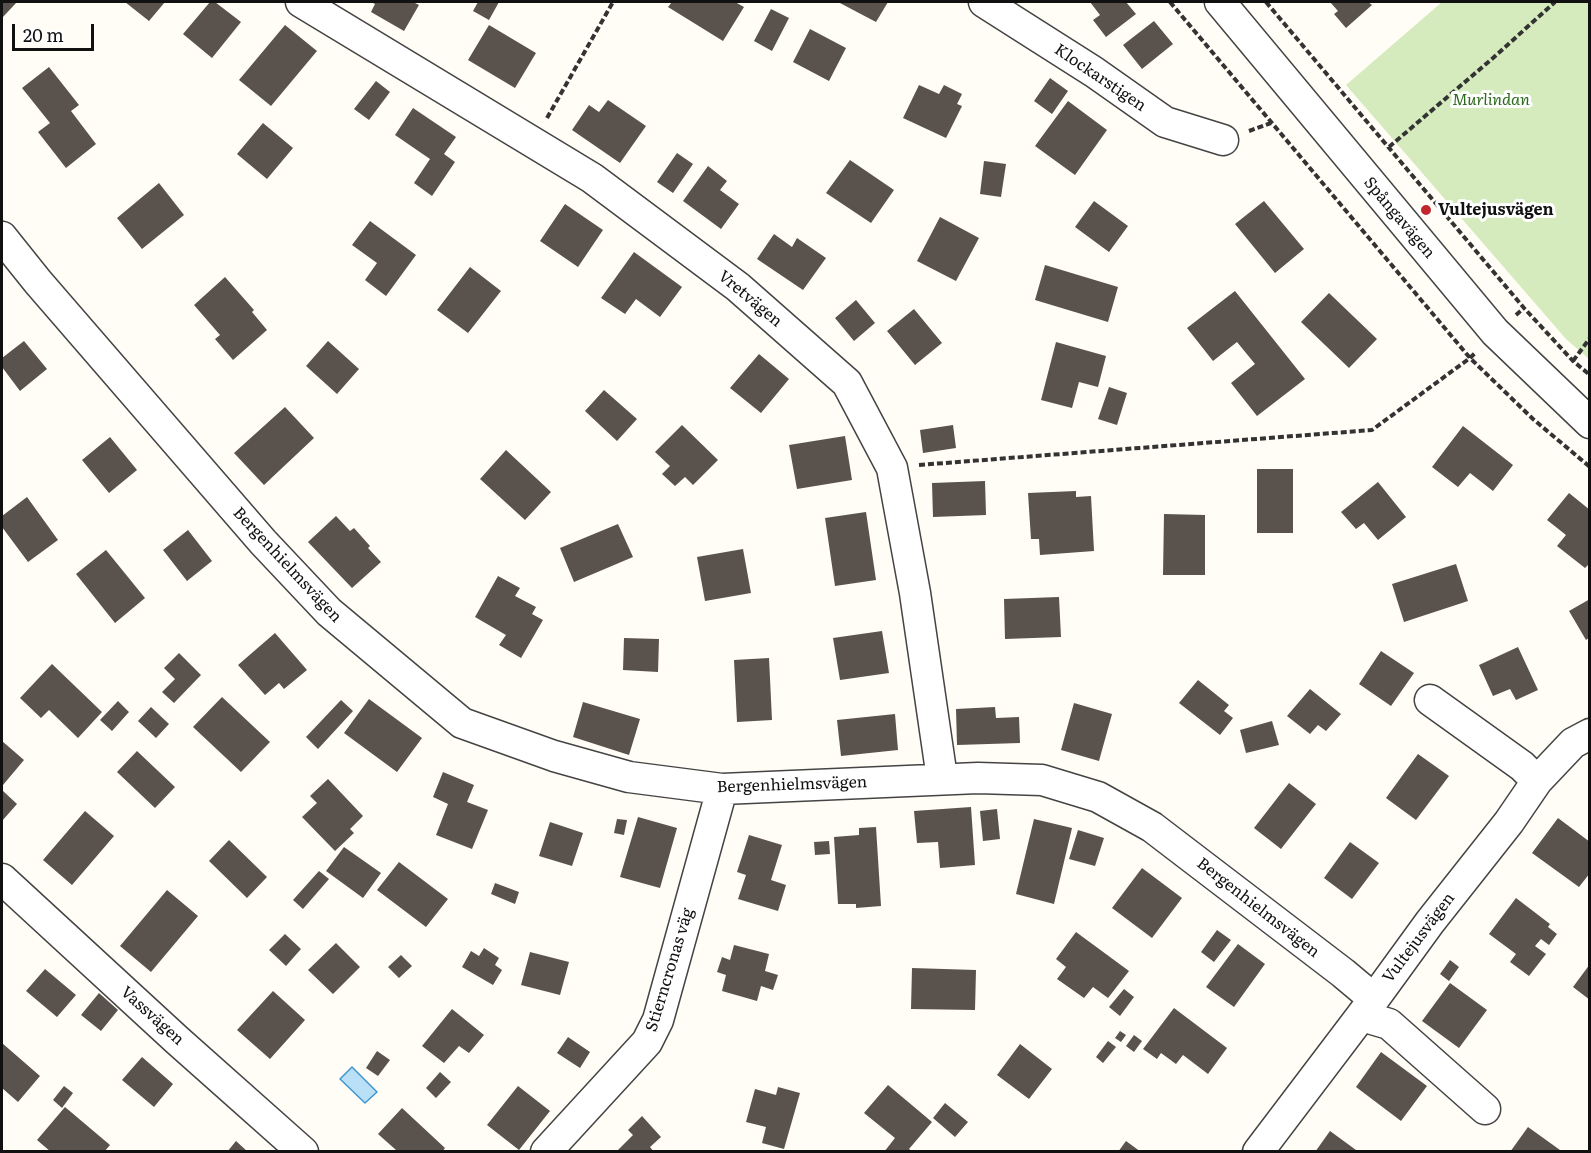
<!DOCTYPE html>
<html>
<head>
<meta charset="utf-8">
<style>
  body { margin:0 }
  #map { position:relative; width:1591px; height:1153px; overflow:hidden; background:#fffdf5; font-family:Literata,serif }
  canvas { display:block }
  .frame { position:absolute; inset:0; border:3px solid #111; pointer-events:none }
  .scale { position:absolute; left:12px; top:24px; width:82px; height:27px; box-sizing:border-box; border:3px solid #111; border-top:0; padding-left:8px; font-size:18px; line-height:21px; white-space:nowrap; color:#111; -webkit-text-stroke:4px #fff; paint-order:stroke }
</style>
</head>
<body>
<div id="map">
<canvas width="1591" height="1153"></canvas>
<div class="frame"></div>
<div class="scale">20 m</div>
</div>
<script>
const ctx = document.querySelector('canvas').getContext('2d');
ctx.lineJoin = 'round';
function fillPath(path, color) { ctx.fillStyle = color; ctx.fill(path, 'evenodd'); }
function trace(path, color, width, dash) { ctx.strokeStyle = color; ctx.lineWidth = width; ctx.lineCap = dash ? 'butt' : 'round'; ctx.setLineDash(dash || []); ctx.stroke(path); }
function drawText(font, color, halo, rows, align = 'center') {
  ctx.font = font + ' Literata,serif'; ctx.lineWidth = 6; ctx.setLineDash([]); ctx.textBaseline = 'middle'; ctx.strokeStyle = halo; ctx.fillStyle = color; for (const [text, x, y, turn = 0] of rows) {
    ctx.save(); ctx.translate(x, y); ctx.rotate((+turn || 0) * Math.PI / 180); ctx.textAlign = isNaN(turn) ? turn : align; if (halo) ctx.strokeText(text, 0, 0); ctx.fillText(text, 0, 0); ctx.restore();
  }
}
const green = new Path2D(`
  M1442,2h147v357l-23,-20 -220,-254z`);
const water = new Path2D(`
  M352,1067l25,25 -12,11 -25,-24z`);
const building = new Path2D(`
  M2,2h15l-15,16z
  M125,2h40l-16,19z
  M210,2h5l26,20 -29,36 -29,-24z
  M371,2h42l6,3 -15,26 -33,-19 4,-8z
  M478,2h21l-10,18 -16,-9z
  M672,2h63l9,5 -21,34 -55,-34z
  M838,2h50l-12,20z
  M1090,2h36l10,12 -30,23 -13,-17 7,-5z
  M1330,2h38l4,3 -26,23 -12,-14 4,-3z
  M771,9l18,9 -17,33 -18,-10z
  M1154,21l19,23 -31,25 -19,-24z
  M285,25l32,26 -46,55 -32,-26z
  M489,25l47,28 -21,35 -47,-28z
  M810,29l36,19 -17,33 -36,-19z
  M49,67l30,38 -8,6 25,33 -30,24 -28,-36 12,-9 -28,-35z
  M1050,78l18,13 -16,23 -18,-13z
  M376,81l14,11 -21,28 -15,-11z
  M919,85l20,9 5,-9 18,9 -5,10 5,2 -16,32 -43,-20z
  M608,100l38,26 -26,37 -48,-33 17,-25 10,7z
  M1068,101l39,29 -32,45 -40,-29z
  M413,108l43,29 -12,17 11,8 -23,34 -18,-13 16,-24 -35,-24z
  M263,123l30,25 -26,31 -30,-25z
  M677,153l16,11 -20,29 -16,-11z
  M850,160l44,30 -23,33 -45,-30z
  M984,161l22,3 -5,33 -21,-3z
  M708,166l19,15 -7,9 19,14 -18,25 -38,-28z
  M159,183l25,32 -42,34 -25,-31z
  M1094,201l34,25 -19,26 -34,-25z
  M1264,201l40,48 -29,24 -40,-49z
  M565,204l38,26 -25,37 -38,-26z
  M940,217l39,21 -23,43 -39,-20z
  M370,221l46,34 -30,41 -21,-16 12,-17 -25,-18z
  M774,234l18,13 5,-9 29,20 -23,32 -46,-31z
  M634,252l48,35 -22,30 -24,-18 -11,15 -24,-16z
  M1045,265l73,22 -10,35 -73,-22z
  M470,267l31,24 -33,42 -31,-23z
  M225,277l29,33 -2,2 15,18 -34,30 -18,-21 5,-4 -26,-30z
  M1235,291l70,88 -48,37 -26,-33 24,-19 -18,-22 -24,19 -26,-33z
  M1329,293l48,46 -28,29 -48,-46z
  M856,300l19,23 -21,18 -19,-23z
  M914,309l28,34 -27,22 -28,-34z
  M24,341l23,28 -27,22 -18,-24v-9z
  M328,341l31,28 -22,25 -31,-28z
  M1056,342l50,14 -8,31 -19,-5 -7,26 -31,-8z
  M759,354l30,25 -28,34 -31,-25z
  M1109,387l18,6 -10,32 -19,-6z
  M604,390l33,29 -20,22 -32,-30z
  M285,407l29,31 -50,47 -30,-32z
  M682,425l36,35 -25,25 -8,-8 -10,9 -13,-12 8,-8 -15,-14z
  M953,425l3,23 -33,5 -3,-23z
  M1463,426l50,39 -20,26 -23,-18 -12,14 -26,-20z
  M845,436l7,44 -55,9 -8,-44z
  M110,437l27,33 -28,23 -27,-33z
  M506,450l45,42 -26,28 -45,-41z
  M1257,469h36v64h-36z
  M985,481l1,34 -53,2 -1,-34z
  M1378,482l28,35 -28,23 -14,-17 -8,6 -15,-17z
  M1076,491v6l15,-1 3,55 -54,4 -1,-16h-8l-3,-46z
  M1569,493l21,17v53l-5,5 -28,-22 9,-11 -19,-15z
  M27,497l31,43 -30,22 -26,-35v-11z
  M866,512l10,68 -41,6 -10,-68z
  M1164,514l41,1v60h-42z
  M336,516l14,15 4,-3 16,18 -2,2 13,14 -29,26 -44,-46z
  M618,524l15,33 -59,25 -14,-34z
  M188,530l24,31 -25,20 -24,-31z
  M743,549l8,44 -46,8 -8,-44z
  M106,550l39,48 -30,25 -39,-49z
  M1456,564l12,37 -64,21 -12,-38z
  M498,576l22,12 -5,8 21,11 -4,7 11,6 -22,38 -22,-13 7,-10 -31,-18z
  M1059,597l2,40 -56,2 -1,-40z
  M1590,599v38l-4,3 -17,-29z
  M882,631l7,42 -49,7 -7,-42z
  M275,633l32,37 -23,19 -5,-6 -14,12 -27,-30z
  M624,638l35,1 -1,33 -35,-2z
  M1518,647l20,43 -22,10 -6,-11 -17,7 -14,-31z
  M1381,651l33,22 -23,33 -32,-22z
  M179,653l22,22 -27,28 -12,-11 13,-13 -11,-11z
  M769,658l3,62 -35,2 -3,-62z
  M52,664l50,48 -24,26 -29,-28 -8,8 -21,-20z
  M1198,680l31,25 -5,6 9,7 -13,17 -41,-32z
  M1310,689l31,25 -15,17 -8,-6 -8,9 -23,-18z
  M222,697l48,45 -29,30 -48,-45z
  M369,699l53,39 -25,34 -53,-39z
  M341,700l12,11 -35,38 -12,-12z
  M118,701l11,11 -17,19 -12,-11z
  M583,702l57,17 -11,36 -56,-18z
  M1074,703l38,11 -13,47 -38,-11z
  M151,707l18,17 -13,14 -18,-17z
  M995,707l1,11 23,-1 1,26 -63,2 -1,-36z
  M895,714l3,36 -57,6 -4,-36z
  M1272,721l7,24 -33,8 -6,-23z
  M2,741l22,19 -21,25 -1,-1z
  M137,751l38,36 -20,21 -38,-36z
  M1418,754l31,22 -33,44 -30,-22z
  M443,772l31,13 -7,17 21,8 -16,39 -36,-14 12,-31 -15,-7z
  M328,779l35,37 -13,13 4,4 -19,18 -33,-34 15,-14 -7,-7z
  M1289,783l27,21 -35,45 -27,-21z
  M2,790l15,14 -15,17z
  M971,807l4,58 -35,3 -2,-26 -21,1 -3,-32z
  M997,809l3,30 -17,2 -3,-30z
  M85,811l29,25 -42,49 -29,-25z
  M638,817l39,11 -17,60 -40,-11z
  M1558,818l32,24v31l-11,14 -47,-34z
  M617,819l10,1 -3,15 -10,-2z
  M1034,819l38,9 -18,76 -38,-10z
  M550,822l33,11 -11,33 -33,-10z
  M876,827l5,79 -25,2v-4h-18l-4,-67 25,-2v-7z
  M1078,830l26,8 -9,28 -26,-7z
  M749,835l33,10 -11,35 15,5 -8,26 -40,-12 8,-24 -9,-3z
  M229,840l38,37 -20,21 -38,-37z
  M829,841l1,13 -15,1 -1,-13z
  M1350,842l29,21 -27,36 -28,-21z
  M344,847l37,26 -18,25 -37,-27z
  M399,862l49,37 -22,28 -49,-37z
  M1142,868l40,30 -30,40 -40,-30z
  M319,871l10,8 -26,30 -10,-9z
  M495,883l24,9 -4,12 -24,-10z
  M167,890l31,26 -47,56 -31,-26z
  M1516,898l34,26 -2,3 9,7 -8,11 -8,-6 -6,7 11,8 -17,22 -19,-14 6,-8 -27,-20z
  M1217,930l14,10 -17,22 -13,-10z
  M1076,932l53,39 -21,27 -15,-11 -9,11 -27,-19 9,-12 -10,-8z
  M285,934l16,15 -15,17 -17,-16z
  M336,943l24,24 -27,27 -25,-24z
  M1238,944l27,20 -31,43 -28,-20z
  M734,945l35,9 -4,17 13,4 -5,15 -12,-4 -4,15 -35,-10 4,-16 -9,-3 5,-15 8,3z
  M484,948l15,10 -4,7 7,5 -9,15 -31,-18 9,-16 8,5z
  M530,952l39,10 -9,33 -39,-10z
  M401,955l11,11 -13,12 -11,-11z
  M1450,960l9,7 -10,14 -9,-7z
  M1590,964v36l-17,-13z
  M912,968l64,2 -1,40 -64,-1z
  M45,969l31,26 -19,22 -31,-26z
  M1450,983l37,27 -28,38 -37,-27z
  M1124,989l10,8 -14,19 -11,-9z
  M273,991l32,29 -35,39 -33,-29z
  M99,993l19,17 -17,21 -20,-16z
  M1174,1008l53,40 -19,26 -25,-19 -7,9 -15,-11 -4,6 -14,-10z
  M452,1009l32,26 -15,18 -10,-7 -15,17 -22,-17z
  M1120,1031l6,4 -5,7 -6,-4z
  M1134,1035l8,6 -8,11 -8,-6z
  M568,1037l22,15 -10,16 -23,-15z
  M1108,1041l8,6 -13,16 -7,-6z
  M2,1043l38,33 -22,26 -16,-14z
  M1020,1044l32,25 -23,30 -32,-24z
  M377,1051l13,9 -12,16 -12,-8z
  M1381,1052l46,34 -26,35 -45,-34z
  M142,1057l31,27 -19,23 -32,-27z
  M440,1072l11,10 -15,16 -10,-10z
  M888,1085l44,37 -23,27 4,3h-29l11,-14 -31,-25z
  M64,1086l9,7 -11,15 -9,-8z
  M518,1086l32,25 -31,39 -32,-25z
  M778,1087l22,6 -16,56 -22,-6 4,-16 -20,-5 9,-33 21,6z
  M945,1103l23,19 -13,15 -22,-19z
  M65,1107l45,38 -6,7h-53l-14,-12z
  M402,1108l43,40 -3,4h-47l1,-2 -18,-16z
  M642,1116l19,21 -11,10 4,5h-38l17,-17 -5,-5z
  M1528,1127l32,23 -2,2h-48z
  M1330,1131l26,19 -2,2h-39z
  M236,1141l12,11h-21z
  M1126,1141l15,11h-23z`);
const path = new Path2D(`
  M1170,2l300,356 63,61 57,48
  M1266,2l258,306 49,53 17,14
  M547,118l66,-116
  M1249,131l22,-8
  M1389,147l104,-89 62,-56
  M1516,315l8,-7
  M1573,361l17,-23
  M919,465l453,-35 98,-72 6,-6`);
const minor = new Path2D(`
  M301,2l291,176 146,109 109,96 45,85 23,125 27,185
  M984,2l110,70 71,50 58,18
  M1220,2l275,330 95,91
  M2,237l36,45 225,260 66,70 133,111 92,33 75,21 93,12 256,-11 64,2 56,17 54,30 191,146 31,26
  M1430,700l92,66 15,15
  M2,879l175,161 126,112
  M1363,1014l9,5 17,5 96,85
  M546,1152l101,-110 11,-22 64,-231
  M1258,1152l116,-153 56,-77 79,-100 28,-41 36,-38 17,-9`);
const markers = [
  [1426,210,6,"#c4262e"]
];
const streetNames = [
  ["Klockarstigen",1100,78,34],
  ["Spångavägen",1399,218,50],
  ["Vretvägen",750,299,40],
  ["Bergenhielmsvägen",287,565,47],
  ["Bergenhielmsvägen",792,785,-2],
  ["Bergenhielmsvägen",1258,908,38],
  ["Vultejusvägen",1419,938,-53],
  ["Stierncronas väg",670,970,-73],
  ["Vassvägen",152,1016,42]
];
const parkNames = [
  ["Murlindan",1491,100]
];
const poiNames = [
  ["Vultejusvägen",1438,210]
];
fillPath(green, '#d5ebbd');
fillPath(water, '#b9e0f7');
trace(water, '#3f96cf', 1.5);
fillPath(building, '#5a524d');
trace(minor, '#444', 33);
trace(path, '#333', 4, [6, 3]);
trace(minor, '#fff', 30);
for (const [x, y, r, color] of markers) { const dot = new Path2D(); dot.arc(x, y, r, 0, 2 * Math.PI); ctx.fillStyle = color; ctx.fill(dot); trace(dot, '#fff', 2); }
drawText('16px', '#111', '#fff', streetNames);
drawText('italic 16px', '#2f6b1f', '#fff', parkNames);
drawText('bold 16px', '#111', '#fff', poiNames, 'left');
</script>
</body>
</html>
